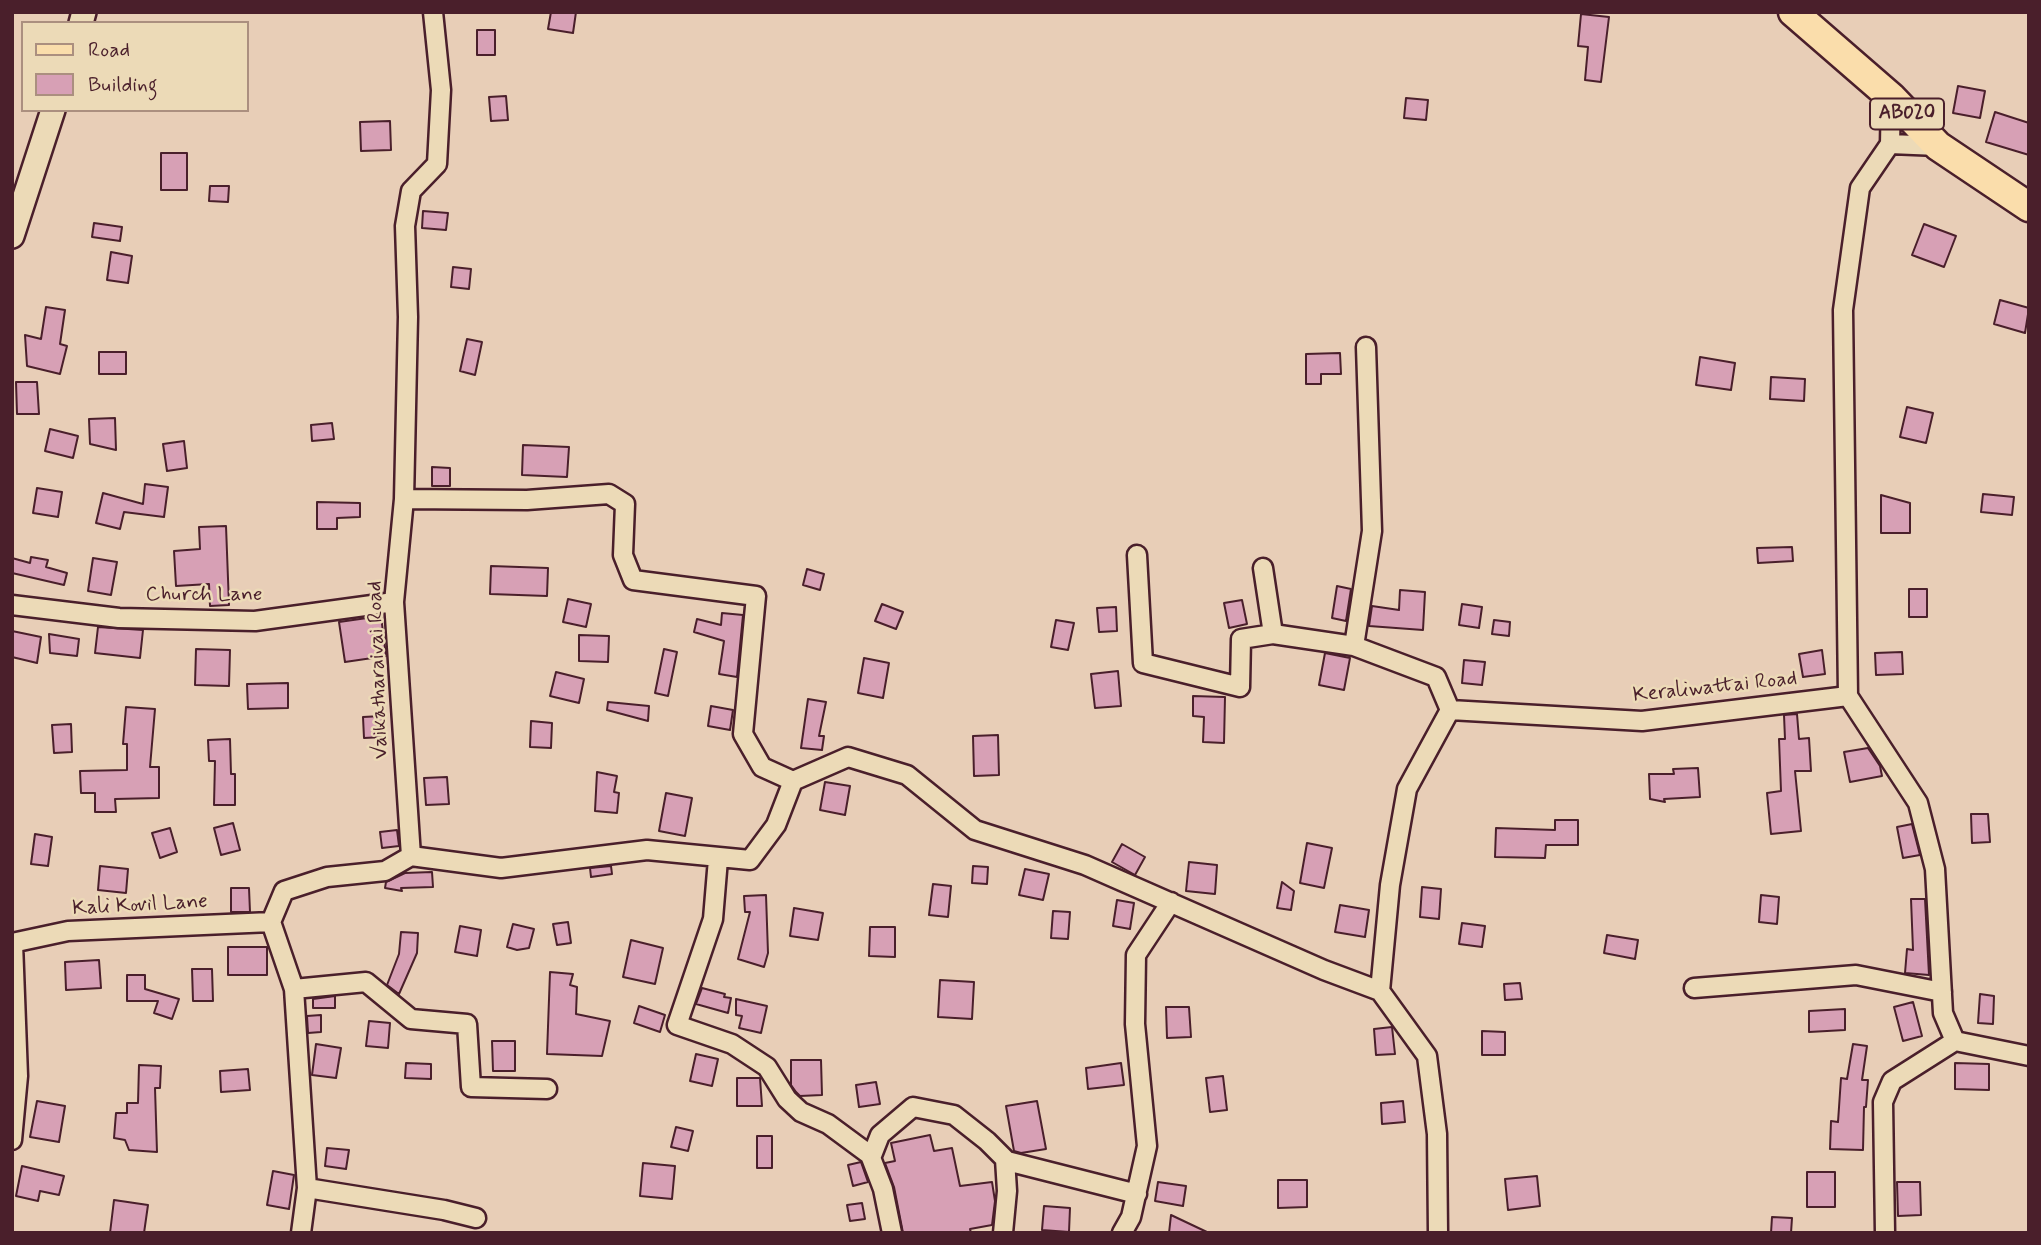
<!DOCTYPE html>
<html>
<head>
<meta charset="utf-8">
<style>
  body { margin:0 }
  #map { position:relative; width:2041px; height:1245px; overflow:hidden; background:#e8ceb7; font-family:Mynerve,sans-serif }
  canvas { display:block }
  .frame { position:absolute; inset:0; border:14px solid #4a1f2b; pointer-events:none }
  .legend { position:absolute; left:21px; top:21px; width:228px; height:91px; box-sizing:border-box; background:#ecdab7; border:2px solid #ab8f7f; margin:0; padding:9px 12px; list-style:none; font-size:21px; color:#4a1f2b }
  .legend li { display:flex; align-items:center; gap:14px; height:35px }
  .legend b { width:35px; border:2px solid #ab8f7f }
</style>
</head>
<body>
<div id="map">
<canvas width="2041" height="1245"></canvas>
<div class="frame"></div>
<ul class="legend">
<li><b style="height:9px;background:#faddab"></b>Road</li>
<li><b style="height:19px;background:#d7a0b5"></b>Building</li>
</ul>
</div>
<script>
const ctx = document.querySelector('canvas').getContext('2d');
ctx.lineJoin = 'round';
function fillPath(path, color) { ctx.fillStyle = color; ctx.fill(path, 'evenodd'); }
function trace(path, color, width, dash) { ctx.strokeStyle = color; ctx.lineWidth = width; ctx.lineCap = dash ? 'butt' : 'round'; ctx.setLineDash(dash || []); ctx.stroke(path); }
function drawText(font, color, halo, rows, align = 'center') {
  ctx.font = font + ' Mynerve,sans-serif'; ctx.lineWidth = 5; ctx.setLineDash([]); ctx.textBaseline = 'middle'; ctx.strokeStyle = halo; ctx.fillStyle = color; for (const [text, x, y, turn = 0] of rows) {
    ctx.save(); ctx.translate(x, y); ctx.rotate((+turn || 0) * Math.PI / 180); ctx.textAlign = isNaN(turn) ? turn : align; if (halo) ctx.strokeText(text, 0, 0); ctx.fillText(text, 0, 0); ctx.restore();
  }
}
const building = new Path2D(`
  M551,12h25l-3,21 -25,-4z
  M1581,14l28,3 -8,65 -16,-2 3,-33 -10,-1z
  M477,30h18v25h-18z
  M1958,86l27,5 -5,27 -27,-5z
  M506,96l2,24 -17,1 -2,-24z
  M1406,98l22,2 -2,20 -22,-2z
  M1995,112l34,11v32l-43,-13z
  M390,121l1,29 -30,1 -1,-29z
  M161,153h26v37h-26z
  M210,186h19l-1,16 -19,-1z
  M423,211l25,2 -2,17 -24,-2z
  M94,223l28,4 -2,14 -28,-4z
  M1924,224l32,12 -12,31 -32,-12z
  M111,252l21,4 -4,27 -21,-3z
  M453,267l18,2 -2,20 -18,-2z
  M2000,300l29,8 -4,25 -31,-9z
  M46,307l19,3 -5,34 7,2 -7,28 -33,-8 -2,-31 16,4z
  M467,339l15,3 -7,33 -15,-4z
  M99,352h27v22h-27z
  M1340,353l1,21h-20v10h-15v-30z
  M1700,357l35,6 -4,27 -35,-5z
  M1771,377l34,2 -1,22 -34,-2z
  M16,382h21l2,32h-22z
  M1907,407l26,6 -7,30 -26,-6z
  M115,418l1,32 -26,-6 -1,-25z
  M332,423l2,16 -22,2 -1,-16z
  M50,429l28,7 -5,22 -28,-7z
  M184,441l3,27 -20,3 -4,-27z
  M523,445l46,2 -2,30 -45,-2z
  M432,467l18,1v18h-18z
  M145,484l23,3 -4,30 -40,-5 -4,17 -24,-6 7,-30 40,11z
  M37,488l25,4 -4,25 -25,-4z
  M1983,494l31,3 -2,18 -31,-3z
  M1881,495l29,8v30h-29z
  M317,502l43,1v14l-23,1v11h-20z
  M226,526l3,79 -19,1 -1,-22 -33,2 -2,-35 26,-2 -1,-22z
  M1792,547l1,14 -35,2 -1,-15z
  M31,557l17,3 -2,7 21,6 -3,12 -52,-12v-15l18,5z
  M93,558l24,4 -6,33 -23,-4z
  M491,566l57,2 -1,28 -57,-2z
  M807,569l17,5 -4,16 -17,-5z
  M1337,586l14,3 -5,32 -14,-3z
  M1909,589h18v28h-18z
  M1400,590l25,2 -2,38 -54,-4 3,-20 27,4z
  M568,599l23,5 -5,23 -23,-5z
  M1242,600l5,24 -18,4 -5,-25z
  M882,604l21,8 -7,17 -21,-8z
  M1462,604l20,3 -3,21 -20,-3z
  M1116,607l1,24 -18,1 -2,-24z
  M722,613l21,2 -6,62 -18,-3 5,-33 -30,-9 3,-13 24,6z
  M381,616l5,40 -41,6 -6,-40z
  M1056,620l18,3 -6,27 -17,-3z
  M1494,620l16,2 -1,14 -17,-2z
  M98,627l45,3 -3,28 -45,-5z
  M12,631l29,6 -4,26 -25,-6z
  M49,634l30,5 -2,17 -27,-3z
  M579,635l30,1 -1,26 -29,-1z
  M196,649l34,1 -1,36 -34,-1z
  M664,649l13,3 -9,44 -13,-3z
  M1822,650l3,24 -22,3 -4,-23z
  M1902,652l1,22 -27,1 -1,-22z
  M1325,653l25,5 -6,32 -25,-5z
  M864,658l25,5 -6,35 -25,-5z
  M1464,660l21,2 -3,23 -20,-2z
  M1118,671l3,35 -26,2 -4,-34z
  M556,672l28,7 -5,24 -29,-7z
  M288,683v25l-40,1 -1,-25z
  M1193,696l32,1 -1,46 -21,-1 1,-25 -11,-1z
  M808,699l18,3 -7,34h5l-2,14 -21,-2z
  M608,702l41,4 -1,15 -41,-11z
  M711,706l22,4 -3,20 -22,-4z
  M126,707l29,2 -5,58h9v31l-44,1 1,13h-21v-19h-14l-1,-22 47,-1v-26h-4z
  M1797,714l2,25 10,-1 2,33h-16l6,60 -30,3 -4,-41 14,-2 -2,-52h6l-1,-24z
  M382,716l2,21 -20,1 -1,-21z
  M531,721l21,2 -1,25 -21,-1z
  M71,724l1,28 -18,1 -2,-28z
  M998,735l1,40 -25,1 -1,-40z
  M230,739l1,35h4v31h-21l1,-44h-6l-1,-21z
  M1868,748l12,18 2,10 -32,6 -6,-30z
  M1698,768l2,29 -36,2 1,3 -15,-3 -1,-25h25l-1,-5z
  M597,772l20,4 -3,16 5,1 -2,20 -22,-2z
  M447,777l2,27 -23,1 -2,-27z
  M825,782l25,4 -5,29 -25,-5z
  M666,793l26,5 -7,38 -26,-5z
  M1971,814h17l2,28 -18,1z
  M1555,820h23v25h-32l-1,13 -50,-1 1,-29 59,2z
  M233,823l7,27 -19,5 -7,-27z
  M1912,824l8,31 -17,3 -6,-31z
  M170,828l7,24 -17,6 -8,-25z
  M397,830l2,16 -17,2 -2,-16z
  M35,834l17,3 -4,29 -17,-2z
  M1307,843l25,5 -8,40 -24,-5z
  M1122,844l23,13 -10,18 -23,-13z
  M1189,862l28,3 -2,29 -29,-3z
  M100,866l28,3 -2,24 -28,-3z
  M611,866l1,8 -21,3 -1,-9z
  M973,866l15,1 -1,17 -15,-1z
  M1025,869l24,5 -6,26 -24,-5z
  M432,872l1,15 -32,1 1,3 -17,-3 1,-6 19,-9z
  M1282,882l12,9 -3,19 -14,-2z
  M933,884l18,2 -3,31 -19,-2z
  M1422,887l19,2 -2,30 -19,-2z
  M231,888h18l1,24h-19z
  M766,895l2,58 -4,14 -26,-8 12,-47h-5l-1,-16z
  M1761,895l18,2 -2,27 -18,-2z
  M1911,899h14l4,76 -24,-2 2,-24 6,1z
  M1117,900l17,3 -4,26 -17,-3z
  M1340,905l29,5 -4,27 -30,-5z
  M794,908l29,5 -5,27 -28,-4z
  M1053,911l17,1 -2,27 -17,-1z
  M568,922l3,21 -14,2 -4,-21z
  M1462,923l23,3 -3,21 -23,-3z
  M513,924l21,5 -5,19 -12,2 -10,-3z
  M460,926l21,4 -4,26 -22,-4z
  M870,927h25v30l-26,-1z
  M401,932l17,1 -1,20 -18,41 -12,-9 12,-31z
  M1607,935l31,5 -3,19 -31,-6z
  M631,940l32,8 -8,36 -32,-7z
  M228,947h39v28h-39z
  M99,960l2,28 -35,2 -1,-28z
  M192,969h20l1,32h-20z
  M550,972l23,2 -3,11 7,2 -1,27 34,7 -8,35 -55,-2z
  M127,975h18v14l34,10 -7,20 -18,-6 4,-12h-31z
  M940,980l34,2 -2,37 -34,-2z
  M1520,983l2,16 -17,1 -1,-16z
  M702,988l23,6 -1,3 7,1 -3,15 -32,-9z
  M1980,994l14,2 -1,28 -15,-1z
  M335,996v12h-22v-9z
  M736,999l31,7 -6,27 -22,-5 3,-12 -6,-1z
  M1913,1002l9,34 -19,5 -9,-34z
  M639,1006l26,9 -5,17 -26,-9z
  M1166,1007h23l2,30 -24,1z
  M1845,1009v21l-36,2v-21z
  M321,1015v17l-13,1 -1,-17z
  M369,1021l21,2 -2,25 -22,-2z
  M1392,1027l3,27 -19,1 -2,-26z
  M1482,1031l23,1v23h-23z
  M492,1041h23v30h-22z
  M316,1044l25,4 -5,30 -24,-3z
  M1853,1044l14,2 -5,34h6l-2,27h-2l-1,43 -33,-1 1,-28 7,1 3,-44 6,1z
  M696,1054l22,5 -6,27 -22,-5z
  M791,1060h30l1,35 -22,1 -4,-4 -5,-7z
  M406,1063l25,1v15l-26,-1z
  M1121,1063l3,22 -36,4 -2,-21z
  M1955,1063l34,1v26l-34,-1z
  M139,1065l22,1 -1,22h-5l2,64 -28,-2 -4,-10 -11,-2 2,-25h11v-10h11z
  M248,1069l2,21 -29,2 -1,-21z
  M1223,1076l4,34 -17,2 -4,-34z
  M737,1078h23l2,28h-25z
  M876,1082l4,22 -21,3 -3,-22z
  M37,1101l28,5 -6,36 -29,-5z
  M1037,1101l9,48 -25,4 -7,-2 -8,-45z
  M1403,1101l2,21 -23,2 -1,-21z
  M676,1127l17,4 -5,20 -17,-4z
  M930,1135l4,16 18,-3 8,38 32,-4 3,19 -3,24 -22,4 1,4h-68l-9,-46 -9,-24 10,-2 -4,-18z
  M757,1136h15v32h-15z
  M327,1148l22,2 -3,19 -21,-3z
  M861,1162l7,20 -15,4 -5,-21z
  M643,1163l32,3 -3,33 -32,-3z
  M22,1166l42,10 -5,19 -19,-4 -2,10 -22,-5z
  M273,1171l21,4 -5,34 -22,-4z
  M1807,1172h28v35h-28z
  M1537,1176l3,30 -32,4 -3,-31z
  M1278,1180h29v27l-29,1z
  M1158,1182l28,4 -3,20 -28,-5z
  M1897,1182h23l1,33 -23,1z
  M114,1200l34,5 -4,28h-34z
  M862,1203l3,16 -15,2 -3,-16z
  M1044,1206l26,2 -1,24 -27,-2z
  M1171,1215l38,18h-40z
  M1772,1217l20,1 -1,15h-20z`);
const minor = new Path2D(`
  M1890,144l1,-47
  M404,499l123,1 82,-6 16,10 -2,51 10,25 123,16 -13,138 19,33 31,14
  M1137,555l6,108 97,24 1,-48 32,-5 81,12 82,31 14,33
  M1263,568l10,66
  M12,605l107,13 136,3 139,-19
  M1354,646l18,-115 -6,-184
  M1848,696l70,107 17,66 8,144 12,28 74,15
  M411,856l90,12 146,-18 103,10 26,-35 17,-44 55,-24 59,18 68,55 110,35 239,105 56,21
  M718,859l-5,60 -36,106 55,19 35,23 20,32 14,13 27,12 42,31 13,34 9,44
  M12,943l56,-12 203,-9
  M1694,988l162,-13 86,17
  M294,989l72,-7 45,37 56,5 4,63 76,2
  M12,1140l6,-64 -5,-133
  M871,1158l9,-23 33,-28 41,8 33,26 20,20 130,33
  M307,1188l137,22 32,8
  M301,1233l6,-45 -13,-199 -23,-67 13,-31 43,-14 58,-6 26,-15 -17,-254 10,-103 4,-182 -3,-91 6,-35 26,-27 4,-74 -8,-78
  M1003,1233l4,-42 -2,-32
  M1122,1233l9,-16 16,-71 -12,-122 1,-69 35,-53
  M1438,1233l-1,-99 -10,-78 -47,-65 10,-106 17,-96 43,-79 192,11 206,-25 -5,-386 17,-122 30,-44 48,2
  M1885,1233l-2,-131 9,-21 63,-40`);
const tertiary = new Path2D(`
  M81,23l3,-11
  M12,236l41,-126`);
const primary = new Path2D(`
  M1793,12l98,85 47,49 91,61`);
const shields = [
  [1907,114,74]
];
const shieldNames = [
  ["AB020",1907,114]
];
const streetNames = [
  ["Church Lane",204,596],
  ["Vaikatharaivai Road",379,670,-92],
  ["Keraliwattai Road",1715,688,-6],
  ["Kali Kovil Lane",140,906,-3]
];
fillPath(building, '#d7a0b5');
trace(building, '#4a1f2b', 2);
trace(minor, '#4a1f2b', 23);
trace(tertiary, '#4a1f2b', 28);
trace(primary, '#4a1f2b', 33);
trace(minor, '#ecdab7', 18);
trace(tertiary, '#ecdab7', 23);
trace(primary, '#faddab', 28);
for (const [x, y, w] of shields) { const box = new Path2D(); box.roundRect(x - w / 2, y - 15.5, w, 31, 5); ctx.fillStyle = '#ecdab7'; ctx.fill(box); trace(box, '#4a1f2b', 2); }
drawText('bold 19px', '#4a1f2b', null, shieldNames);
drawText('21px', '#4a1f2b', '#ecdab7', streetNames);
</script>
</body>
</html>
